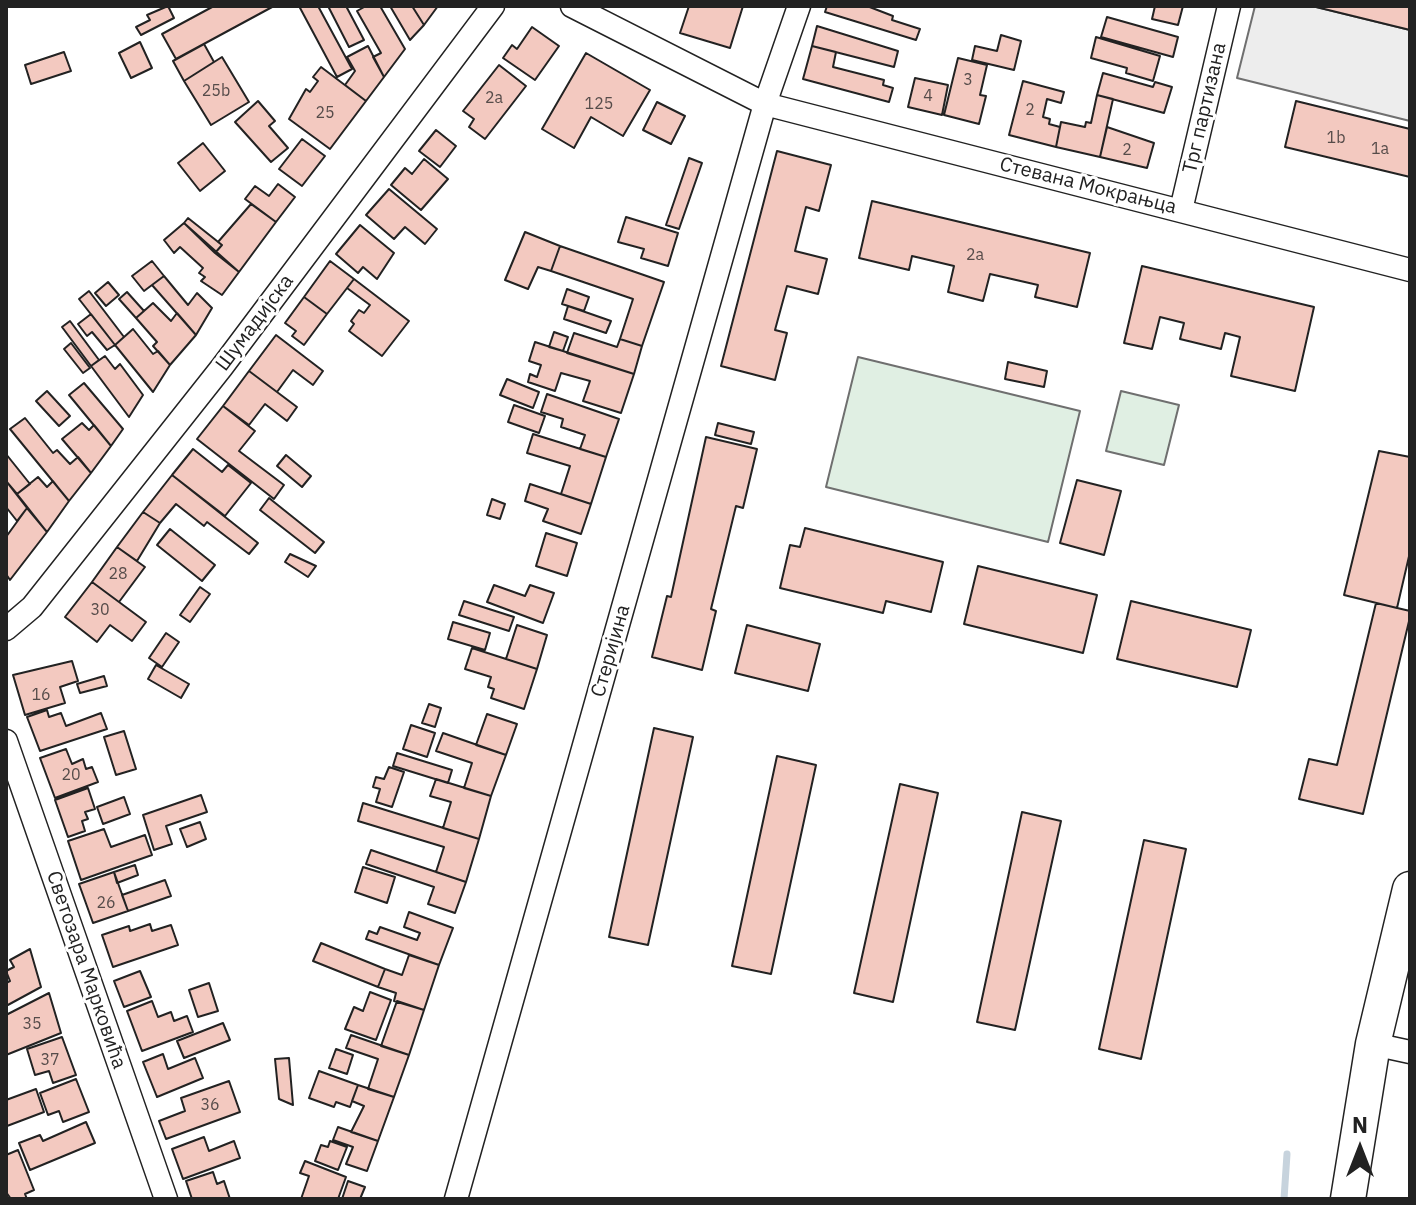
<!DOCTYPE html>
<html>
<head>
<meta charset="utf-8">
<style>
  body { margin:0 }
  #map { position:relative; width:1416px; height:1205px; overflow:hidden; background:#fff; font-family:"IBM Plex Sans",sans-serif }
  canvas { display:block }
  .frame { position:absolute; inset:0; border:8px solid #222; pointer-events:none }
  .north { position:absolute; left:1320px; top:1109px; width:80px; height:80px; -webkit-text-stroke:6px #fff; paint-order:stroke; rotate:0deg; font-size:22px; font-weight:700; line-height:32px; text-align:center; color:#222 }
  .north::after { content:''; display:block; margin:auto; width:28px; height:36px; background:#222; clip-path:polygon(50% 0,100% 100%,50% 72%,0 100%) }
</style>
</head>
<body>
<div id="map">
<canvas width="1416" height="1205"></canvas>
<div class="frame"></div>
<div class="north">N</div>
</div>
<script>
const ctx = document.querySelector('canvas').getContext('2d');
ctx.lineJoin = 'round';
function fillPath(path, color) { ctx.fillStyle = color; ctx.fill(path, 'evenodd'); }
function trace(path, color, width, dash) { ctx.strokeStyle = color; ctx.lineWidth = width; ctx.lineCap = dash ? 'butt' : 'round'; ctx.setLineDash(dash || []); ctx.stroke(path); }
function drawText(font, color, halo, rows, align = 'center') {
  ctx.font = font + ' "IBM Plex Sans",sans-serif'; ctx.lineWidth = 6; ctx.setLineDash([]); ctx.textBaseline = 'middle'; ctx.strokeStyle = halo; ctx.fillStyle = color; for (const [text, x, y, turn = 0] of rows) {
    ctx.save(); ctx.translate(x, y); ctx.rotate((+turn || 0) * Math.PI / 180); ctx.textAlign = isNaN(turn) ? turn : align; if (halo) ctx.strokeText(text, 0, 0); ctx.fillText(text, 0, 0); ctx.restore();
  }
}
const green = new Path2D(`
  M858,357l222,54 -32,131 -222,-55z
  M1121,391l58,14 -15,60 -58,-14z`);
const parking = new Path2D(`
  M1255,6h57l98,24v91l-173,-43z`);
const stream = new Path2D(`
  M1284,1199l3,-45`);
const building = new Path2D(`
  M168,6l6,12 -33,17 -5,-8 14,-7 -3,-5z
  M214,6h60l-98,53 -14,-25z
  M299,6h19l34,63 -15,8z
  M328,6h18l18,34 -15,7z
  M366,6h14l25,43 -21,28 -11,-20 8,-4 -24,-42z
  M390,6h22l12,19 -14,15z
  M412,6h26l-14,19z
  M689,6h54l-13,42 -50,-15z
  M827,6h40l26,10 -1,4 28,9 -4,11 -91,-28z
  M1155,6h28l-5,19 -26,-6z
  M1312,6h98v24z
  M1107,17l71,20 -5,20 -72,-20z
  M817,26l81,25 -4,16 -82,-21z
  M532,27l27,19 -24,34 -32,-22 9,-13 5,4z
  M1001,35l20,6 -7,29 -42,-10 3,-14 22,5z
  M1096,37l64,19 -7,25 -27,-8 1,-5 -36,-10z
  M140,42l12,26 -21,10 -12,-25z
  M204,44l10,18 -30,19 -11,-20z
  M368,46l16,31 -18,24 -21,-16 10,-14 -8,-14z
  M812,46l24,6 -3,15 51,13 -1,5 10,3 -4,14 -86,-23z
  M64,52l7,19 -40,13 -6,-19z
  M586,53l64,37 -27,46 -32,-19 -17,31 -32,-19z
  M222,57l27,45 -38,23 -27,-44z
  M958,58l29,7 -7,30 6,1 -7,28 -35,-9z
  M499,65l27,21 -41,53 -16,-12 5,-8 -11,-8z
  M321,67l45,34 -36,48 -41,-30 17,-30 4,3 8,-11 -5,-4z
  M1103,73l50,14 2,-5 17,5 -8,26 -67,-18z
  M915,78l33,7 -6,30 -34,-8z
  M1023,81l41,11 -3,11 -14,-4 -4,18 7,2 -1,5 11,3 -4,20 -47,-12z
  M1097,95l16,4 -13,58 -44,-10 5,-25 24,5 1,-5 5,1z
  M258,101l17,20 -6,5 19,22 -17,14 -36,-40z
  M1296,101l114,28v48l-125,-30z
  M657,102l28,14 -14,28 -28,-14z
  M1107,127l47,16 -7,25 -47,-11z
  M436,130l20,16 -16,21 -21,-16z
  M302,139l23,17 -23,30 -23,-17z
  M203,143l22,28 -25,20 -22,-28z
  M777,151l54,14 -12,46 -13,-4 -11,44 32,8 -9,35 -31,-8 -12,44 12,3 -12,47 -54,-14z
  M689,158l13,5 -23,66 -13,-4z
  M424,159l24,20 -27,31 -30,-25 14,-17 7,6z
  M278,184l17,13 -19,25 -31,-23 10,-13 14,10z
  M389,189l48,40 -12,15 -20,-17 -11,12 -28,-24z
  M872,201l218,52 -13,54 -42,-10 3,-12 -48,-11 -7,27 -35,-9 6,-26 -42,-10 -3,14 -50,-12z
  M251,204l25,18 -37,50 -24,-19 7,-8 -4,-3z
  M626,217l52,16 -10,33 -27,-8 3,-9 -26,-7z
  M188,218l34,27 -7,8 -31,-30z
  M184,223l55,49 -17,23 -21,-14 4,-4 -6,-4 4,-5 -23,-21 -6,6 -10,-13z
  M360,225l34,28 -17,26 -14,-12 -5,6 -22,-19z
  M525,232l35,14 -9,25 -13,-4 -10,22 -23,-9z
  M560,246l104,36 -22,64 -22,-7 13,-40 -82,-28z
  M152,261l12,15 -20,15 -12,-15z
  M330,261l24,18 -27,35 -23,-17z
  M1142,266l172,41 -19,84 -64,-15 9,-39 -15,-4 -4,16 -41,-10 4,-16 -24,-6 -8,32 -28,-6z
  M164,276l24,29 9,-12 15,15 -16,27 -44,-50z
  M354,279l55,42 -27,35 -33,-25 5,-7 -3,-3 8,-11 5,3 6,-8 -23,-17z
  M108,282l11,13 -13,11 -11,-13z
  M567,289l22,8 -5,14 -22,-7z
  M89,291l35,46 -9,8 -36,-46z
  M127,292l17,19 -8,7 -17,-19z
  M304,297l23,17 -23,31 -12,-9 4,-5 -11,-8z
  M153,303l18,18 6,-8 19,22 -26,30 -17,-19 4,-4 -21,-24z
  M568,306l43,15 -5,12 -42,-14z
  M91,314l24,31 -8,5 -15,-18 -5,4 -9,-12z
  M70,321l29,39 -8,6 -29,-39z
  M133,329l20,25 5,-3 12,14 -17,27 -38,-47z
  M554,332l14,5 -5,14 -14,-4z
  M574,333l43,14 3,-8 22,7 -8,28 -67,-21z
  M276,335l47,36 -10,14 -20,-15 -16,22 -28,-21z
  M535,342l99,32 -13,39 -38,-12 7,-20 -29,-8 -6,18 -27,-9 2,-8 7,3 4,-12 -12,-4z
  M71,343l19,25 -7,5 -19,-24z
  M105,356l10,13 5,-5 23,31 -14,22 -38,-51z
  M1008,362l39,9 -3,16 -39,-8z
  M249,371l48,36 -10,14 -22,-17 -16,21 -26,-19z
  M507,379l32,13 -6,16 -33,-13z
  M84,383l39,46 -12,17 -42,-51z
  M47,391l23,25 -11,10 -23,-25z
  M547,394l72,25 -13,38 -26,-8 5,-14 -24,-8 2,-8 -22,-7z
  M514,405l31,11 -6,17 -31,-11z
  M223,406l32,25 -16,20 45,34 -10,14 -77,-60z
  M25,418l28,35 4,-3 13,14 8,-7 13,16 -22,28 -59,-72z
  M82,423l7,7 5,-5 17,21 -20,27 -29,-34z
  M718,423l36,9 -3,12 -36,-9z
  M533,434l73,23 -15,47 -30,-10 9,-28 -43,-13z
  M706,437l51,12 -14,59 -7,-2 -25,103 5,2 -14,59 -50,-13 15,-61 4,1z
  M193,449l29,23 6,-7 23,18 -26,33 -53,-41z
  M1379,451l31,6v95l-13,56 -53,-13z
  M6,454l24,30 -13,10 -11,-13z
  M286,455l25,21 -9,11 -25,-21z
  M172,475l86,68 -9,11 -42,-32 -3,4 -28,-22 -16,19 -17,-11z
  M38,477l9,10 6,-6 16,20 -22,31 -30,-38z
  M1077,480l44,11 -17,64 -44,-12z
  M6,481l21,27 -10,13 -11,-14z
  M530,484l61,20 -10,30 -38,-13 5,-12 -23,-8z
  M269,498l55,44 -9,11 -55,-43z
  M492,499l13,5 -5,15 -13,-4z
  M27,508l20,24 -37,48 -4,-6v-37z
  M143,512l17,11 -23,38 -20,-14z
  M805,528l138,34 -12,50 -45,-11 -3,12 -103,-25 10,-43 10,2z
  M170,529l45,36 -13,16 -45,-36z
  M546,533l31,10 -10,33 -31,-10z
  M117,547l28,20 -26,35 -27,-20z
  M290,554l26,12 -8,11 -23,-15z
  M978,566l119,29 -14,58 -119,-29z
  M92,582l54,40 -14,19 -22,-16 -13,17 -32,-25z
  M494,585l31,11 5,-11 24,8 -11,30 -56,-21z
  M200,587l10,7 -20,28 -10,-7z
  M464,601l50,16 -5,14 -50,-16z
  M1131,601l120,29 -14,57 -120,-28z
  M1376,603l34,8v6l-47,197 -64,-15 10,-40 28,6z
  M453,622l37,11 -5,17 -37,-11z
  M517,625l30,10 -10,34 -31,-10z
  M747,625l73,19 -12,47 -73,-18z
  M166,633l13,9 -17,25 -13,-9z
  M472,648l65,21 -13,40 -33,-11 3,-9 -6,-2 3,-10 -26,-8z
  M72,661l6,20 -18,6 5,16 -40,12 -12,-40z
  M156,665l33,19 -8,14 -33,-19z
  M104,676l3,10 -27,7 -3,-9z
  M429,704l12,4 -6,19 -13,-4z
  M47,710l2,7 12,-4 5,13 35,-13 6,16 -67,22 -13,-34z
  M487,714l30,10 -11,31 -30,-10z
  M411,725l24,8 -8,24 -24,-8z
  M654,728l39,9 -45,208 -39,-8z
  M124,731l12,38 -20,6 -12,-38z
  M443,733l63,22 -15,41 -27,-8 8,-25 -36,-12z
  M66,749l6,15 11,-5 3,10 6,-2 6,15 -43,16 -15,-40z
  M397,753l55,17 -4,13 -55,-17z
  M777,756l39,9 -45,209 -39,-8z
  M389,767l15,5 -12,35 -16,-5 4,-13 -7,-2 3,-10 8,2z
  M436,779l55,17 -12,43 -36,-11 8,-26 -21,-6z
  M900,784l38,9 -45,209 -39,-9z
  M88,788l7,21 -10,3 3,7 -6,2 3,10 -17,6 -13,-37z
  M201,795l6,17 -41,14 6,18 -18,6 -11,-35z
  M124,797l6,17 -27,10 -6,-17z
  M363,803l116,36 -13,43 -30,-10 8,-25 -86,-26z
  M1022,812l39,9 -46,209 -38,-8z
  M200,822l6,17 -19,8 -7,-18z
  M104,829l7,18 34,-12 7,20 -71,25 -13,-39z
  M1144,840l42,9 -45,210 -42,-10z
  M371,850l95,32 -11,31 -27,-9 6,-17 -68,-23z
  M135,865l3,10 -21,8 -3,-11z
  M363,867l32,10 -8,26 -32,-11z
  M114,872l14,39 -35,12 -14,-39z
  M165,880l6,16 -43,15 -6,-16z
  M409,912l44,16 -14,37 -73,-26 3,-8 8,3 3,-7 37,13 3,-7 -16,-6z
  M150,924l2,7 19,-6 7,20 -65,22 -11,-32 27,-9 1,5z
  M321,943l64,26 -7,18 -65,-26z
  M30,949l11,38 -35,19v-23l4,-2 -4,-10 8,-4 -4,-7z
  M409,955l30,10 -15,45 -30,-9 2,-8 -18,-6 7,-18 17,6z
  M140,971l11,26 -27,10 -10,-26z
  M209,983l9,28 -20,6 -9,-27z
  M370,992l21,8 -15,40 -31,-11 9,-22 9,4z
  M49,993l12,40 -55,22v-40z
  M152,1001l6,16 13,-5 3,9 13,-5 6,16 -51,19 -15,-40z
  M397,1001l27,9 -15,45 -28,-9z
  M223,1023l7,17 -46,18 -7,-17z
  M351,1035l58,20 -15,42 -26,-8 10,-30 -32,-11z
  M62,1037l14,38 -23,8 -4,-12 -14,4 -8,-26z
  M336,1049l17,6 -6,19 -18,-6z
  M163,1054l5,15 27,-11 8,20 -46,19 -14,-35z
  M289,1058l4,47 -14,-6 -4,-40z
  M319,1071l39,14 -8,22 -14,-5 -2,5 -25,-9z
  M76,1079l13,33 -26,10 -4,-11 -11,4 -8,-22z
  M229,1081l11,31 -74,27 -7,-18 26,-10 -4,-13z
  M358,1085l36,12 -16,44 -27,-9 13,-26 -12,-5z
  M36,1089l8,23 -37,14 -1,-26z
  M86,1122l9,21 -65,27 -11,-27 21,-8 3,6z
  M338,1127l40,14 -11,30 -21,-7 7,-17 -20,-7z
  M204,1137l5,14 25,-10 6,17 -57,21 -11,-30z
  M330,1141l17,6 -9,23 -23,-9 6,-16 7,2z
  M18,1150l16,40 -9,4 2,5h-16l-5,-7v-37z
  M305,1161l41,16 -8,22h-37l8,-23 -9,-3z
  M213,1172l4,12 7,-3 6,18h-38l-6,-18z
  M348,1181l17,6 -5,12h-18z`);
const street = new Path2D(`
  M572,6l193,98 645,166
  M1181,210l48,-204
  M6,629l26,-22 190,-240 271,-361
  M6,741l160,458
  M1373,1044l37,8
  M456,1199l309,-1095 34,-98`);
const primary = new Path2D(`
  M1348,1199l25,-155 37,-155`);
const numberNames = [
  ["3",968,80],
  ["25b",216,91],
  ["4",928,96],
  ["2a",494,98],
  ["125",599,104],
  ["2",1030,110],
  ["25",325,113],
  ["1b",1336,138],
  ["1a",1380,149],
  ["2",1127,150],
  ["2a",975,255],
  ["28",118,574],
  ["30",100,610],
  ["16",41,695],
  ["20",71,775],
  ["26",106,903],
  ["35",32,1024],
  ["37",50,1060],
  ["36",210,1105]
];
const streetNames = [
  ["Трг партизана",1205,108,-77],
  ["Стевана Мокрањца",1088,186,14],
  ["Шумадијска",255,323,-53],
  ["Стеријина",611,651,-74],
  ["Светозара Марковића",86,970,71]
];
fillPath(green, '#e0efe3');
trace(green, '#6f6f6f', 2);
fillPath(parking, '#ededed');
trace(parking, '#6f6f6f', 2);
trace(stream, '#c7d3dd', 7);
fillPath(building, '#f3c9c0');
trace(building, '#222', 2);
trace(street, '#222', 25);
trace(primary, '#222', 37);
trace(street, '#fff', 22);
trace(primary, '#fff', 34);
drawText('16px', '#564c4a', null, numberNames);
drawText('20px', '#222', '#fff', streetNames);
</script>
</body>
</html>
